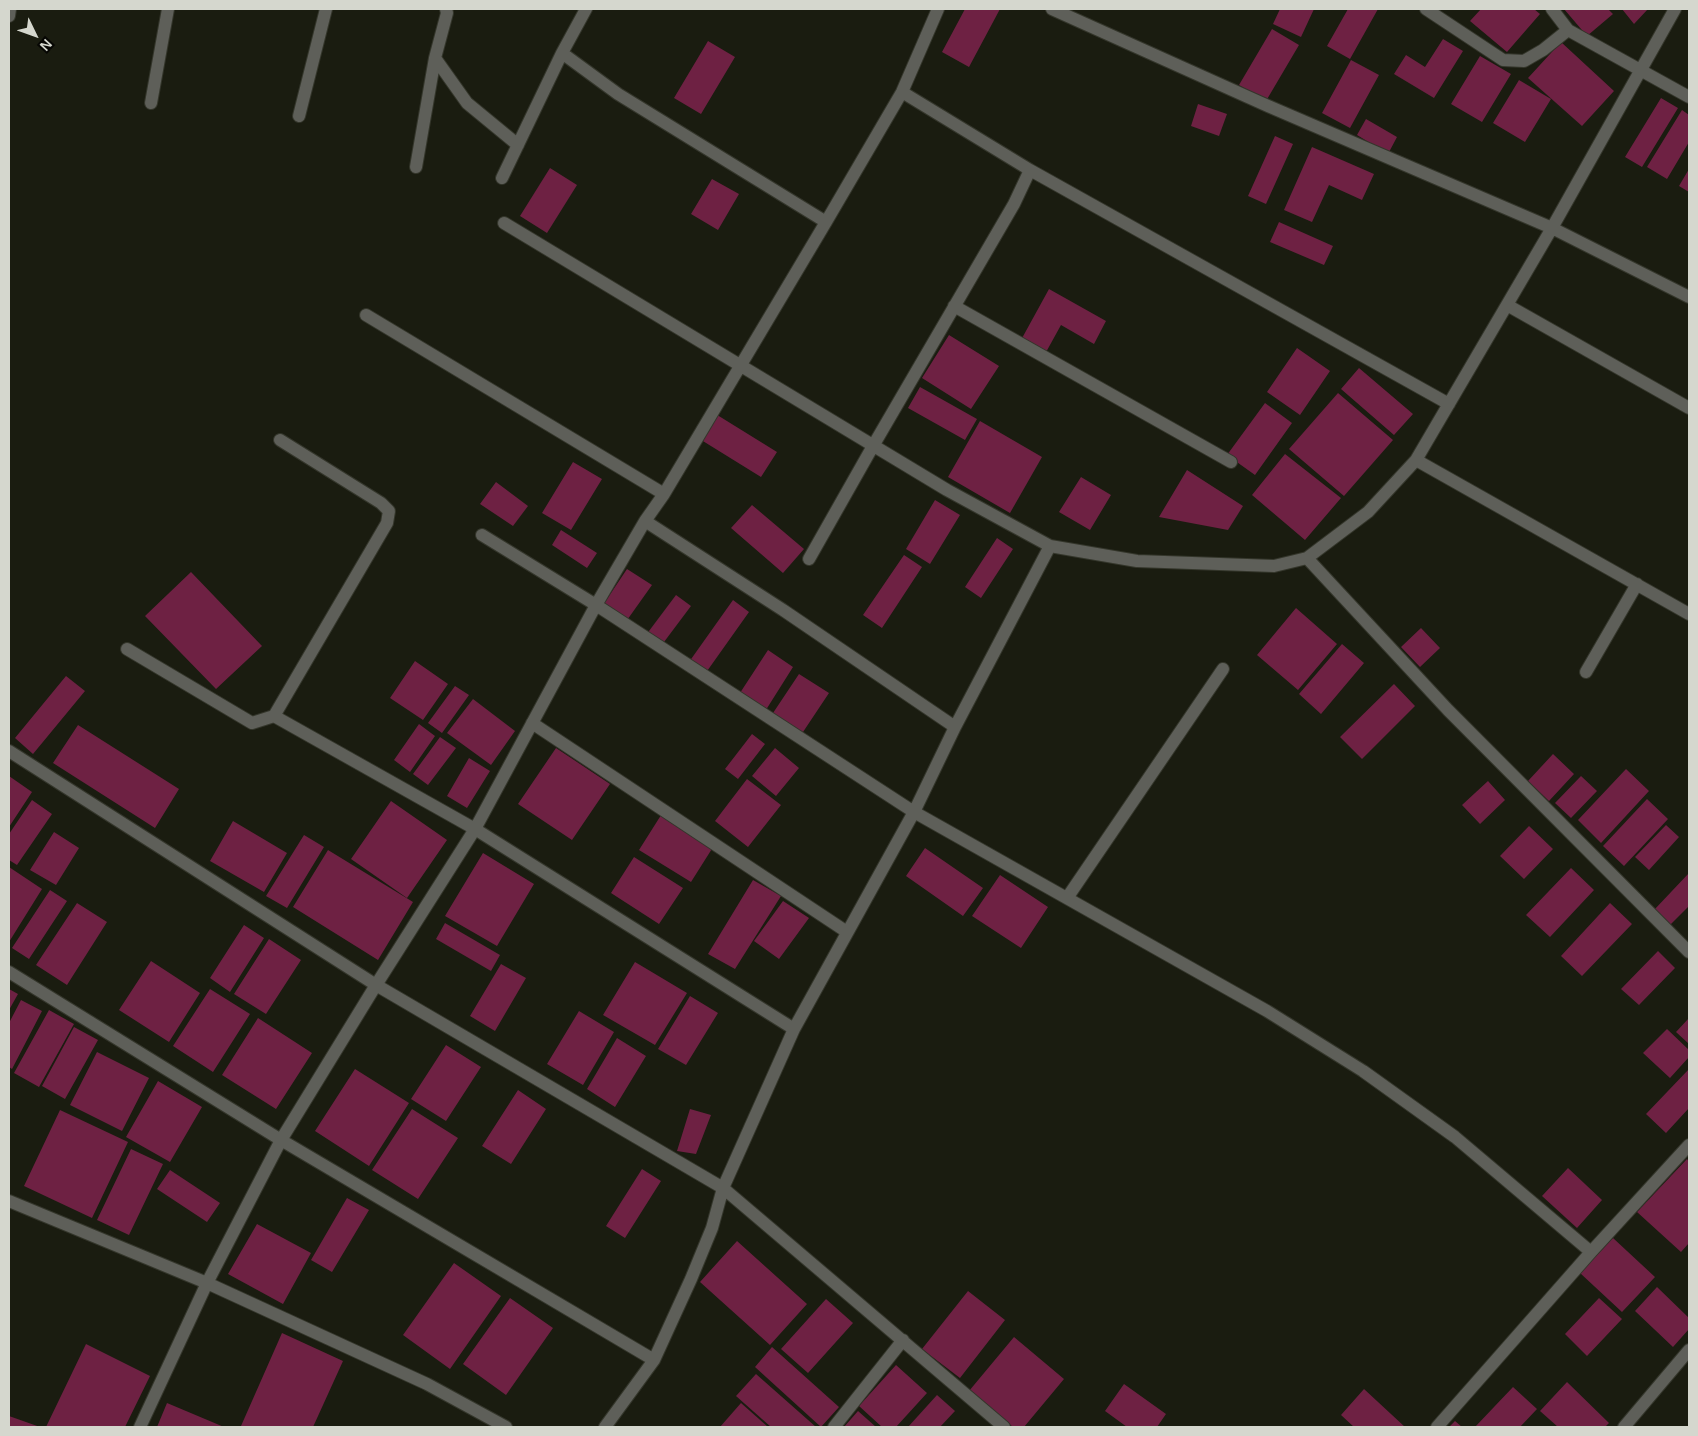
<!DOCTYPE html>
<html>
<head>
<meta charset="utf-8">
<style>
  body { margin:0 }
  #map { position:relative; width:1698px; height:1436px; overflow:hidden; background:#1a1c10; font-family:Arial,sans-serif }
  canvas { display:block }
  .frame { position:absolute; inset:0; border:10px solid #d5d7ce; pointer-events:none }
  .north { position:absolute; left:10px; top:10px; width:50px; height:50px; -webkit-text-stroke:4px #060603; paint-order:stroke; rotate:132deg; font-size:14px; font-weight:700; line-height:20px; text-align:center; color:#d5d7ce }
  .north::after { content:''; display:block; margin:auto; width:18px; height:22px; background:#d5d7ce; clip-path:polygon(50% 0,100% 100%,50% 72%,0 100%) }
</style>
</head>
<body>
<div id="map">
<canvas width="1698" height="1436"></canvas>
<div class="frame"></div>
<div class="north">N</div>
</div>
<script>
const ctx = document.querySelector('canvas').getContext('2d');
ctx.lineJoin = 'round';
function fillPath(path, color) { ctx.fillStyle = color; ctx.fill(path, 'evenodd'); }
function trace(path, color, width, dash) { ctx.strokeStyle = color; ctx.lineWidth = width; ctx.lineCap = dash ? 'butt' : 'round'; ctx.setLineDash(dash || []); ctx.stroke(path); }
const building = new Path2D(`
  M965,9h35l-31,58 -27,-15z
  M1280,9h34l-13,28 -28,-13z
  M1348,9h30l-28,50 -23,-13z
  M1481,9h53l6,5 -33,38 -37,-31z
  M1564,9h44l5,5 -26,22z
  M1622,9h26l-14,15z
  M1272,29l27,16 -33,56 -27,-16z
  M1443,39l20,12 -29,47 -40,-24 12,-19 19,12z
  M708,41l27,16 -34,57 -27,-16z
  M1561,42l53,49 -32,35 -54,-48z
  M1480,56l31,18 -29,48 -31,-18z
  M1351,60l28,15 -29,53 -28,-15z
  M1519,80l32,19 -26,43 -32,-19z
  M1661,98l17,10 -36,59 -17,-10z
  M1198,104l29,10 -8,22 -28,-10z
  M1682,110l7,5v27l-22,37 -20,-12z
  M1366,119l31,18 -9,17 -31,-19z
  M1275,136l18,8 -27,60 -18,-8z
  M1312,147l62,27 -12,26 -33,-15 -17,37 -28,-12z
  M550,168l27,17 -30,48 -27,-17z
  M1689,169v23l-10,-6z
  M712,179l27,15 -21,36 -27,-16z
  M1279,222l54,24 -9,19 -54,-23z
  M1049,289l57,32 -12,23 -33,-19 -16,29 -24,-14z
  M949,335l50,31 -28,43 -49,-31z
  M1297,348l33,23 -30,44 -33,-23z
  M1359,368l54,46 -19,21 -53,-46z
  M920,387l57,32 -12,21 -57,-32z
  M1338,393l55,47 -49,56 -55,-47z
  M1265,403l27,20 -37,52 -28,-20z
  M714,413l63,39 -16,25 -63,-39z
  M980,421l62,36 -32,56 -62,-36z
  M1285,454l56,44 -36,42 -53,-45z
  M573,462l29,17 -31,51 -29,-17z
  M1187,470l56,36 -15,24 -69,-13z
  M1081,477l30,18 -21,35 -31,-18z
  M496,482l32,24 -15,20 -33,-22z
  M935,500l25,15 -30,49 -24,-15z
  M752,505l52,44 -21,24 -52,-45z
  M561,530l36,23 -10,15 -35,-23z
  M997,538l16,11 -32,49 -16,-11z
  M904,555l18,12 -40,61 -19,-13z
  M627,569l25,16 -27,38 -24,-15z
  M191,572l71,74 -46,43 -71,-73z
  M676,595l15,11 -30,40 -15,-11z
  M733,600l16,12 -44,62 -16,-12z
  M1296,608l41,36 -39,46 -41,-35z
  M1421,628l19,20 -20,19 -19,-20z
  M1342,644l22,19 -43,51 -22,-20z
  M768,650l25,17 -29,46 -26,-17z
  M415,661l33,23 -25,36 -33,-22z
  M799,674l30,19 -28,42 -30,-19z
  M66,676l19,15 -52,63 -18,-16z
  M1394,684l21,22 -53,53 -22,-22z
  M455,686l14,9 -27,38 -14,-10z
  M473,699l42,32 -24,34 -44,-32z
  M419,724l16,12 -25,36 -16,-12z
  M78,725l101,64 -24,39 -102,-65z
  M752,734l13,10 -27,35 -13,-10z
  M440,737l16,11 -28,37 -15,-11z
  M556,748l54,36 -38,56 -54,-36z
  M775,748l24,20 -23,28 -24,-20z
  M1553,754l21,20 -25,27 -21,-20z
  M469,758l21,13 -23,37 -20,-12z
  M1626,769l23,22 -48,52 -23,-23z
  M9,776l23,16 -23,35z
  M1581,776l16,15 -26,27 -16,-15z
  M747,779l34,26 -33,42 -33,-26z
  M1488,781l17,19 -25,24 -18,-19z
  M1647,799l21,20 -44,47 -21,-20z
  M32,800l20,14 -35,51 -8,-5v-26z
  M391,801l56,39 -40,58 -56,-39z
  M663,812l52,32 -24,38 -52,-32z
  M233,821l54,32 -23,39 -54,-31z
  M1666,825l13,12 -30,33 -14,-13z
  M1529,826l24,23 -29,30 -24,-23z
  M54,832l25,16 -23,37 -26,-15z
  M304,835l20,12 -37,61 -21,-12z
  M925,848l58,40 -20,28 -57,-40z
  M328,850l85,52 -35,58 -85,-53z
  M483,853l51,31 -37,62 -52,-30z
  M634,857l49,31 -24,36 -48,-31z
  M9,867l33,22 -33,53z
  M1571,868l23,22 -44,47 -24,-22z
  M1689,873v33l-19,19 -16,-15z
  M1000,875l48,32 -27,41 -49,-32z
  M753,880l28,16 -46,73 -27,-15z
  M50,890l17,11 -38,58 -17,-11z
  M783,901l26,17 -30,41 -25,-18z
  M77,903l30,19 -40,63 -31,-20z
  M1610,903l22,21 -50,52 -21,-20z
  M445,923l55,32 -9,16 -55,-32z
  M244,925l20,13 -34,54 -20,-14z
  M269,939l32,21 -35,54 -32,-20z
  M1658,951l17,17 -36,37 -18,-16z
  M151,961l49,32 -31,49 -50,-32z
  M635,962l52,31 -32,52 -52,-30z
  M501,964l25,14 -31,53 -25,-15z
  M9,989l9,5 -9,16z
  M210,989l40,25 -37,58 -40,-26z
  M690,996l28,17 -32,52 -28,-16z
  M21,1000l21,11 -30,58 -3,-2v-44z
  M49,1010l25,14 -35,63 -25,-14z
  M579,1011l35,21 -31,53 -36,-21z
  M258,1018l54,35 -36,56 -54,-34z
  M1689,1018v26l-13,-12z
  M74,1027l24,13 -33,59 -23,-13z
  M1667,1029l22,21v7l-19,21 -27,-25z
  M617,1038l29,18 -31,51 -28,-18z
  M446,1045l35,22 -35,54 -35,-22z
  M97,1052l52,26 -27,53 -52,-26z
  M355,1069l54,34 -40,63 -54,-35z
  M1689,1069v39l-23,25 -20,-19z
  M158,1081l44,26 -32,55 -44,-25z
  M518,1090l28,19 -35,55 -29,-18z
  M412,1109l46,29 -40,61 -46,-29z
  M690,1109l21,6 -15,39 -19,-3z
  M60,1110l68,32 -36,76 -68,-32z
  M131,1149l32,15 -34,71 -32,-15z
  M1687,1159l2,3v81l-8,9 -44,-40z
  M1568,1168l34,32 -25,28 -35,-32z
  M642,1169l19,12 -36,57 -19,-12z
  M170,1170l50,33 -13,19 -50,-33z
  M347,1198l22,12 -37,62 -21,-12z
  M257,1224l54,29 -28,51 -55,-30z
  M1613,1238l42,39 -33,35 -42,-39z
  M737,1241l70,63 -37,41 -70,-63z
  M454,1263l47,33 -51,73 -47,-34z
  M1657,1287l32,31v11l-16,18 -38,-36z
  M968,1291l37,29 -45,58 -38,-29z
  M510,1298l43,30 -47,67 -43,-31z
  M1599,1298l23,21 -35,37 -22,-22z
  M826,1299l27,24 -45,50 -27,-24z
  M282,1333l61,28 -30,66h-70l-2,-1z
  M1014,1337l50,42 -40,48h-11l-44,-36z
  M86,1344l64,32 -25,51h-79z
  M772,1347l67,60 -18,20 -66,-60z
  M896,1365l31,28 -31,34h-14l-23,-21z
  M756,1374l60,53h-45l-35,-31z
  M1567,1382l42,41 -4,4h-47l-18,-16z
  M1124,1384l42,30 -9,13h-30l-22,-16z
  M1513,1387l24,22 -17,18h-45z
  M1364,1389l41,38h-51l-13,-12z
  M937,1395l18,16 -15,16h-32z
  M167,1403l57,24h-67z
  M741,1403l27,24h-48z
  M858,1411l18,16h-32z
  M9,1416l31,11h-31z
  M1455,1421l7,6h-13z`);
const minor = new Path2D(`
  M1052,9l216,97 284,122 137,69
  M1426,9l77,51 21,1 19,-11 25,-20
  M1552,9l16,21 121,67
  M9,16l1,-7
  M562,53l56,41 208,128
  M435,58l32,45 51,42
  M902,92l128,78
  M151,103l17,-94
  M299,116l27,-107
  M416,167l19,-109 12,-45 -1,-4
  M502,178l60,-125 24,-44
  M504,223l443,267 103,56 87,15 137,5 33,-8 61,-46 48,-52 136,-232 123,-219
  M1507,305l182,103
  M954,306l277,156
  M366,315l298,179
  M1416,460l273,154
  M645,521l138,89 172,117
  M482,535l114,70 318,207 353,199 96,60 92,66 136,115
  M1307,558l141,152 241,242
  M809,559l64,-113 141,-242 16,-34 419,234
  M127,649l125,74 22,-7 113,-193 2,-12 -8,-8 -101,-63
  M1586,672l51,-88
  M274,716l201,113 319,200
  M532,723l315,209
  M9,751l367,234 347,203 281,239
  M1067,898l156,-229
  M9,972l272,168 373,220
  M9,1201l198,82 220,101 79,43
  M140,1427l67,-144 74,-143 95,-155 99,-156 121,-224 49,-84 19,-27 162,-272 76,-130 36,-83
  M605,1427l49,-67 37,-81 21,-51 11,-40 71,-159 120,-217 41,-85 95,-181
  M834,1427l69,-87
  M1437,1427l154,-175 98,-107
  M1624,1427l65,-77`);
fillPath(building, '#6e2143');
trace(minor, '#34362b', 14);
trace(minor, '#5e5f59', 12);
</script>
</body>
</html>
